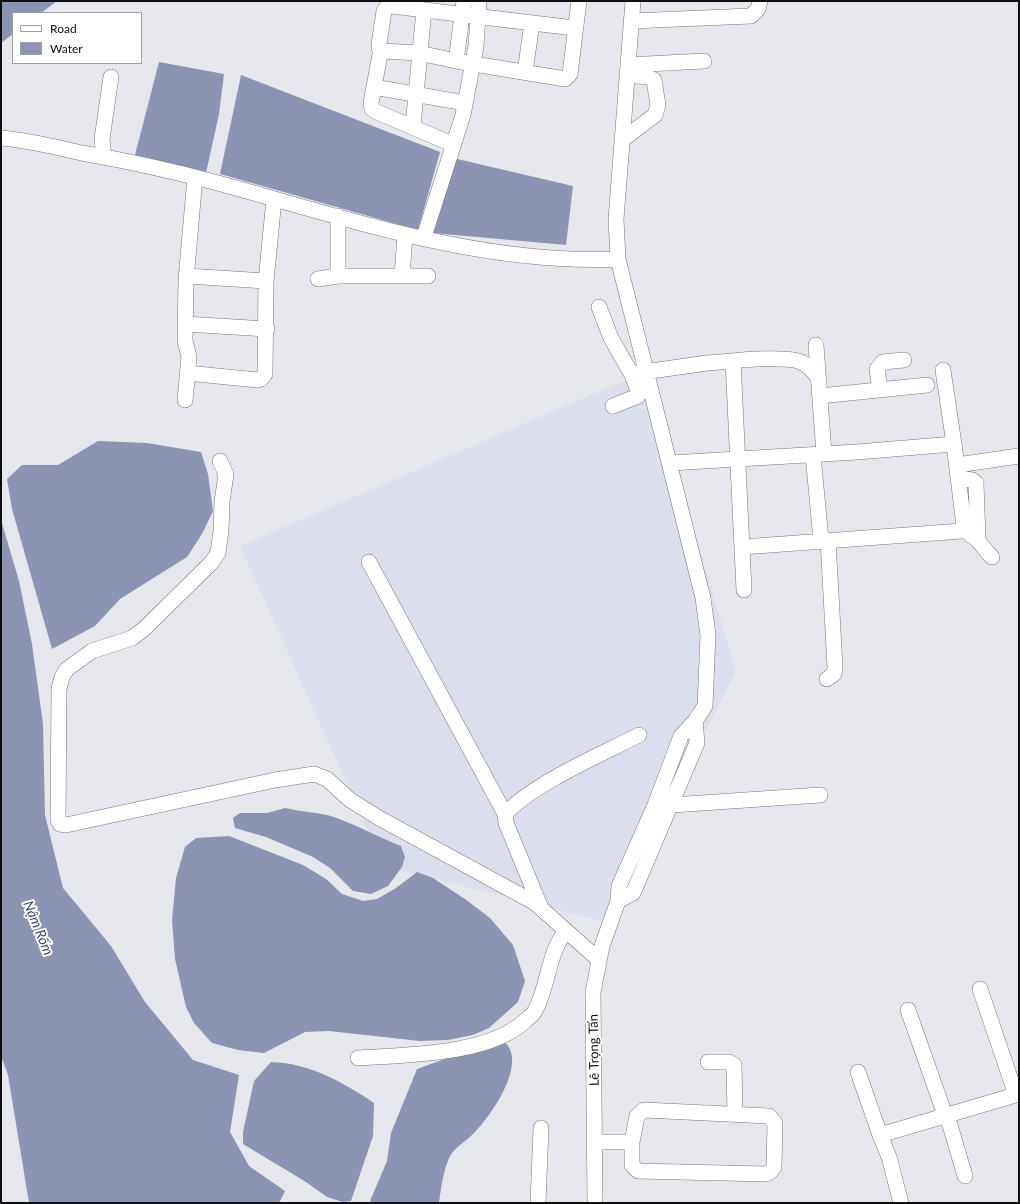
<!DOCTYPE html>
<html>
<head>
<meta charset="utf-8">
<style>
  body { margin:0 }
  #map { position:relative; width:1020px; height:1204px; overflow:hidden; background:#e5e7ed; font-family:Lato,sans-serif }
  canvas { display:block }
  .frame { position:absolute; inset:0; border:2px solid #0f0f11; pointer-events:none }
  .legend { position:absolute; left:12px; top:12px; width:130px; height:52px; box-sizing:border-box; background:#fff; border:1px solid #9f9fa0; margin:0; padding:5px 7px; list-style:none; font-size:12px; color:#0f0f11 }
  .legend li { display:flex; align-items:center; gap:8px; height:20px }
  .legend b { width:20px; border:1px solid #9f9fa0 }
</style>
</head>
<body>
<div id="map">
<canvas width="1020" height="1204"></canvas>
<div class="frame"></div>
<ul class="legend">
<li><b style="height:5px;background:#fff"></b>Road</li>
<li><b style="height:11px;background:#8d93b2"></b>Water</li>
</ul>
</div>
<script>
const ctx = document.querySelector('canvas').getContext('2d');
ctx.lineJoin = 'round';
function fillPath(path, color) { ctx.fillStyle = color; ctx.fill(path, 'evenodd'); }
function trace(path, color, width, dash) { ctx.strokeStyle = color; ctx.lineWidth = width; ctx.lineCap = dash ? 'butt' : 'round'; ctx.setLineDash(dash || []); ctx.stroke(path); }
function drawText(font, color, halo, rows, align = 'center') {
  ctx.font = font + ' Lato,sans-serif'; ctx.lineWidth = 4; ctx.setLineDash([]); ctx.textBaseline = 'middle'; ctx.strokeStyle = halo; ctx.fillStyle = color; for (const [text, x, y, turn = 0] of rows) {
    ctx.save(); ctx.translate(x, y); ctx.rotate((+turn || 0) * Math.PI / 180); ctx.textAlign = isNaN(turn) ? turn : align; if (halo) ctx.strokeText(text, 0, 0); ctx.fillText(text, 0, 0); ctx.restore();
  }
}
const built = new Path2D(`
  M647,371l89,301 -130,250 -222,-56 -144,-320z`);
const water = new Path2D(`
  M1,1h56l-16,12h-28v21l-12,9z
  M159,62l65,12 -5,40 -13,59 -71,-18z
  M241,75l199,77 -22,78 -198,-56z
  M453,158l120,28 -7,59 -133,-12z
  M98,441l49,2 54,9 7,22 5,37 -11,23 -15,23 -67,42 -25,27 -43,23 -40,-140 -5,-30 15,-14h36z
  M1,520l18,61 13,63 11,80 2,91 18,73 48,58 34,56 48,58 46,15 -9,57 19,34 36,25 -6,12h-250l-21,-128 -7,-19z
  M285,808c17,4 33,4 49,9 23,8 44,20 67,29l4,11 -3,10 -14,19 -17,8 -18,-3 -23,-23 -17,-11 -47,-20 -31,-9 -2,-10 7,-5h27z
  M229,836l74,29 23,14 16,15 21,7 14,-2 19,-11 21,-16 16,6 32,21 25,19 23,27 12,36 -7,21 -29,26 -16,7 -25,5 -28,1 -91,-10 -24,1 -41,21 -26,-3 -26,-7 -18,-20 -8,-16 -11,-48 -3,-39 4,-42 9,-31 11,-9z
  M495,1041c9,0 13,2 16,11 7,24 -20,63 -36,80 -7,8 -17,13 -23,21 -8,11 -11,37 -13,50h-67l-2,-2 17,-40 4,-28 26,-64z
  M271,1062c38,1 72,20 103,41l-1,33 -22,65 -8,1 -16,-5 -21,-15 -63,-38v-12l11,-51z`);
const minor = new Path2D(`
  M631,21l120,-5 7,-7 2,-8
  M574,28l-182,-22 -5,1 -3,4 -5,33v4l4,3 36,2 37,8 109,18 5,-5 9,-73
  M381,49l-10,54 1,6 5,3 75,32
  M456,61l8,-60
  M628,65l76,-4
  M525,72l7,-49
  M374,87l91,16
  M413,126l11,-116
  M1,138c27,2 54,9 81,15 46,8 91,18 136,30 131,36 263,82 400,76
  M622,140l33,-25 3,-10 -4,-25 -6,-3 -21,-2
  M104,157l-2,-18 9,-62
  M424,237l39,-122 13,-69 3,-45
  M187,276l79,5
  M338,276v-60
  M402,276l3,-41
  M318,279l20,-3h90
  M599,307l12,31 21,37 7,18 -1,3 -25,10
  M185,324l82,5
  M816,345l8,109
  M187,373l70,7 4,-1 4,-5 1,-93 8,-82
  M637,373l70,-10 26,-2
  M880,390l-3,-21 6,-7 21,-2
  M820,396l107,-11
  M185,400l4,-43 -4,-16 1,-61 9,-103
  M813,455l8,85
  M220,461l6,13 -4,28 -1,29 -3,22 -7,10 -67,66 -12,9 -40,13 -25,18 -5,8 -3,12 -1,131 2,4 6,1 209,-45 39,-6 13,5 23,21 29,18 156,85 64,57
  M670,463l187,-11 97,-8
  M957,465l62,-9
  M958,478l14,2 4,3 2,56
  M970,535c11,5 12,13 22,22
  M742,547l220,-16 2,-5 -10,-82 -11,-74
  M369,562l136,252
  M744,590l-11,-229c14,-2 53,-4 65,0 10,3 15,10 21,18
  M827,679l7,-5 1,-7 -7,-127
  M672,805l148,-10
  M618,901l15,-8 64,-150 -2,-22
  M541,908l-35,-85 -1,-9c29,-31 95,-59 134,-79
  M980,989l36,106
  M908,1010l37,105
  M358,1058c48,-3 132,-3 168,-38 4,-3 8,-6 10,-11 13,-26 12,-56 30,-78
  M708,1062h21l5,3 1,49
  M858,1072l22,63
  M947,1115l18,61
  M595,1142h37v23l6,6 128,3 5,-3 3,-4 1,-44 -6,-7 -125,-6 -7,6 -5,26
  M538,1203l3,-75
  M595,1203l-2,-211 9,-46 16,-45 1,-15 36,-81 26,-69 14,-15 10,-15 3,-71 -5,-37 -85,-339 -2,-40 17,-218
  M901,1203l-12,-46 -9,-22 139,-41`);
const streetNames = [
  ["Lê Trọng Tấn",594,1050,-91]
];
const waterNames = [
  ["Nậm Rốm",38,928,68]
];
fillPath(built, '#dbdeec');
fillPath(water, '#8d93b2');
trace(minor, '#76777d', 16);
trace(minor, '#fff', 15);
drawText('13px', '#0f0f11', '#fff', streetNames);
drawText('italic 14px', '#3f4572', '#fff', waterNames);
</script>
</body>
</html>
